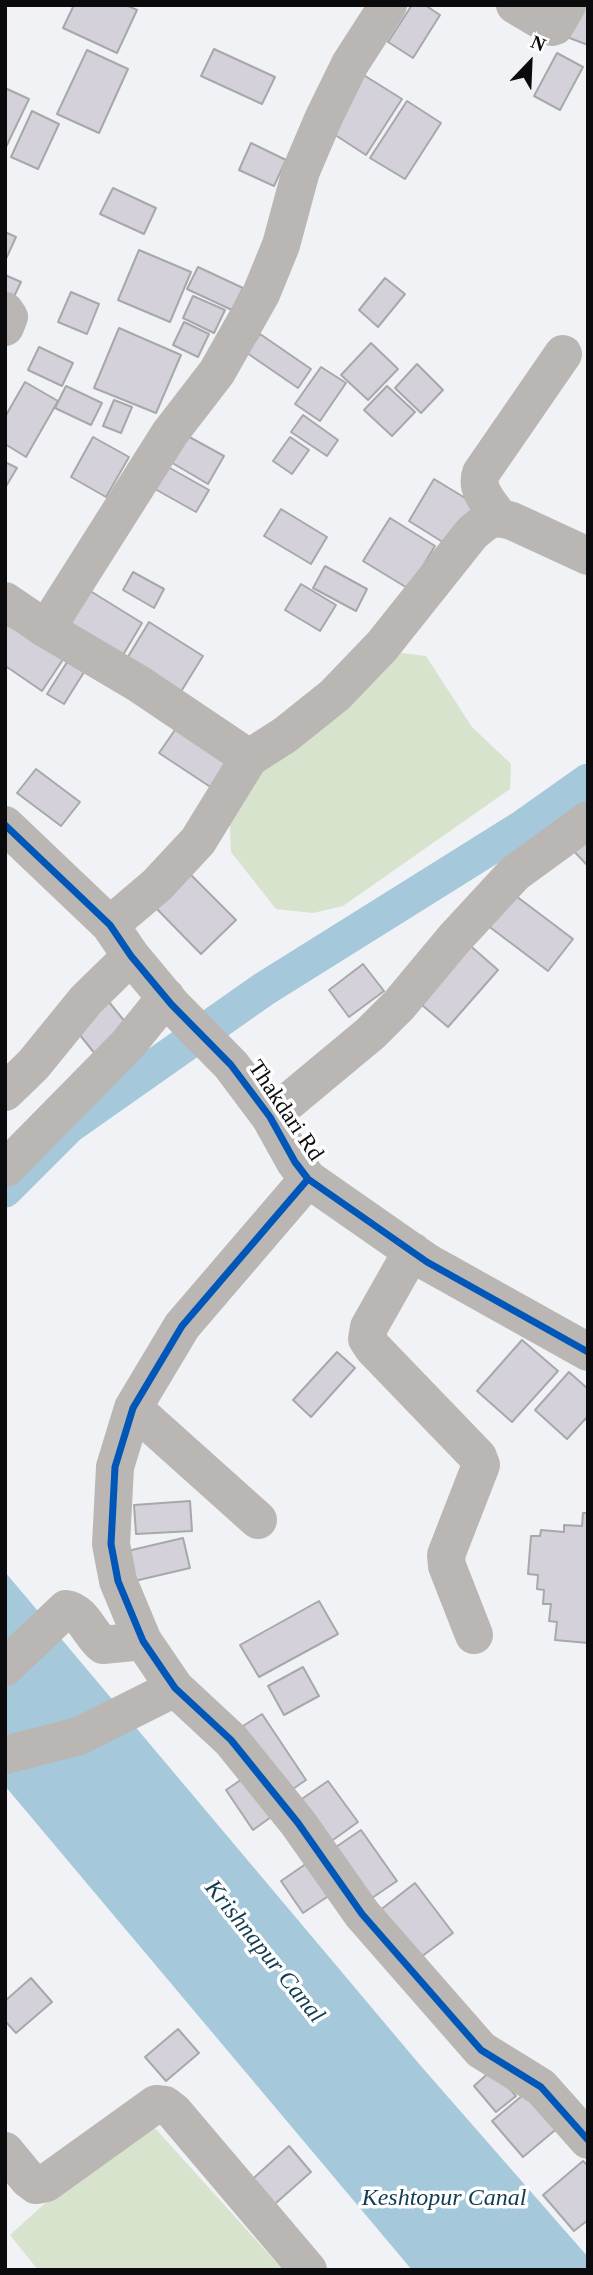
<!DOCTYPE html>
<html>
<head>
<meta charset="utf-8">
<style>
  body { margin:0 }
  #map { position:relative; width:593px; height:2275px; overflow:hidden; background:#f1f2f5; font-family:Georgia,serif }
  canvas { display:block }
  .frame { position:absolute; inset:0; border:7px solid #0b0b0d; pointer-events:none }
  .north { position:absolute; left:495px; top:28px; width:70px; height:70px; -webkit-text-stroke:5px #fefefe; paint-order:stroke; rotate:23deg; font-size:19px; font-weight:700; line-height:28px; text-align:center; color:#0b0b0d }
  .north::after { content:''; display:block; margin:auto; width:24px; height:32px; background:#0b0b0d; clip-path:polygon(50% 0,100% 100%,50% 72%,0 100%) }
</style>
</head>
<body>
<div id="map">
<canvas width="593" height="2275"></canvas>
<div class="frame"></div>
<div class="north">N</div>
</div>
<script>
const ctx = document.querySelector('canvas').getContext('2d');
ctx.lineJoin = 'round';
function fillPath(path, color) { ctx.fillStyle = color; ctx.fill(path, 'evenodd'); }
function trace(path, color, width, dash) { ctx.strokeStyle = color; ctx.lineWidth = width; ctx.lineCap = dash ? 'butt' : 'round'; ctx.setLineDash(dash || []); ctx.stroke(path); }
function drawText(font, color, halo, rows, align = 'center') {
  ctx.font = font + ' Georgia,serif'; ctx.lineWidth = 7; ctx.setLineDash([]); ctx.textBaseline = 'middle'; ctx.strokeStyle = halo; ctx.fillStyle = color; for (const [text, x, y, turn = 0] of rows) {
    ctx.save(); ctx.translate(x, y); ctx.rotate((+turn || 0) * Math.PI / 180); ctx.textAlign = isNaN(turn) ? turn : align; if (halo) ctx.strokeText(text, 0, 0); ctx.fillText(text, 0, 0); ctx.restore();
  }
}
const green = new Path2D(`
  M394,652l32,4 46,71 39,37 -1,25 -167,117 -30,7 -37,-4 -45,-57 -2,-44 29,-48z
  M154,2127l129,143h-245l-28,-35 66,-60z`);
const water = new Path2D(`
  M5,1572l415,493 168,192v13h-176l-407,-484z`);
const canal = new Path2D(`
  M5,1190l64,-64 195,-137 259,-162 65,-46`);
const building = new Path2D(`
  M74,5h52l11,5 -20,43 -54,-25z
  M412,5h13l15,10 -27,43 -25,-16z
  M571,5h17v40l-29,-11z
  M214,49l61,28 -13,27 -61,-28z
  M87,50l41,19 -29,64 -42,-19z
  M557,53l26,14 -23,43 -26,-14z
  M362,74l40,25 -36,56 -40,-26z
  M5,88l24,11 -23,48h-1z
  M407,101l34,22 -36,56 -35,-21z
  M32,111l27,13 -21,45 -27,-12z
  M251,143l35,17 -12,26 -35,-16z
  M113,188l43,20 -12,26 -44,-20z
  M5,232l11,5 -11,24z
  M139,250l52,22 -21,50 -52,-22z
  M198,267l45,21 -11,22 -45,-21z
  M5,275l16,7 -12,25 -4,-2z
  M385,278l20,16 -27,33 -19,-17z
  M71,292l28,12 -12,30 -29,-12z
  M193,296l32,14 -11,23 -31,-15z
  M184,322l25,12 -11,23 -25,-12z
  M119,328l62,27 -25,58 -62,-25z
  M260,334l51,35 -13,19 -51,-35z
  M371,343l27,26 -30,31 -27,-25z
  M39,347l34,16 -11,23 -34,-16z
  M417,364l26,26 -22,23 -26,-25z
  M321,367l25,16 -26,38 -25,-17z
  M25,382l33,19 -32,56 -21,-13v-27z
  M66,386l36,17 -11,22 -36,-17z
  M387,386l28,26 -23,24 -28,-26z
  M114,400l18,7 -11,26 -18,-7z
  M303,415l35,25 -11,16 -36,-24z
  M184,434l40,22 -16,28 -39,-23z
  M93,437l36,20 -23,40 -35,-20z
  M290,437l19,13 -17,24 -19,-13z
  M5,462l12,6 -12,20z
  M168,467l41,23 -13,22 -41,-23z
  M434,479l41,25 -26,42 -40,-25z
  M281,509l46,28 -16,27 -47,-28z
  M390,518l45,28 -26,43 -46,-28z
  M325,566l42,23 -11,22 -43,-23z
  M133,572l31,17 -10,19 -31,-18z
  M301,584l35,21 -16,26 -35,-21z
  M87,589l55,34 -25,42 -56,-34z
  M149,622l54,34 -26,42 -54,-33z
  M5,624l61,31 -24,36 -35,-24 -2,3z
  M69,659l17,10 -22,35 -17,-10z
  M177,727l52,34 -17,27 -53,-35z
  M36,769l44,33 -19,24 -44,-33z
  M588,833v33l-19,-20z
  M184,868l52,52 -35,34 -51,-52z
  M512,893l61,46 -25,32 -61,-46z
  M466,942l32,28 -50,57 -32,-27z
  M363,964l21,27 -35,26 -20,-27z
  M105,997l25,31 -34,27 -25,-31z
  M522,1340l36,31 -46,51 -35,-31z
  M337,1352l18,16 -44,49 -18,-17z
  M569,1372l19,17v27l-21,23 -32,-29z
  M190,1501l2,30 -56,3 -2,-29z
  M583,1513h5v130l-33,-3 2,-18 -8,-1 2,-17h-8l1,-14 -7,-1 1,-14 -10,-1 3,-38h9l1,-6 23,2v-7l18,1z
  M183,1538l7,30 -64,15 -7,-30z
  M319,1601l19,33 -79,43 -19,-32z
  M303,1667l16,29 -35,19 -16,-29z
  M262,1714l44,66 -19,13 -44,-67z
  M251,1773l27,39 -25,18 -27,-40z
  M328,1781l30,41 -32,23 -30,-42z
  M361,1830l36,51 -28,19 -36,-51z
  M313,1859l23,32 -33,22 -22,-32z
  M415,1883l38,50 -36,27 -38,-49z
  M31,1978l21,24 -36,31 -11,-12v-20z
  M178,2029l21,24 -33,28 -21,-24z
  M493,2069l23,27 -20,16 -22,-26z
  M529,2090l31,36 -37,31 -31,-36z
  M289,2146l22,26 -43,38 -22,-25z
  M583,2161l5,5v54l-14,11 -31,-36z`);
const minor = new Path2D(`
  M515,5l37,22 3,-1 12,-21
  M5,311l4,6 -4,10
  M499,517c-9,-13 -24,-27 -18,-44l82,-119
  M5,601l41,28 93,55 110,74
  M46,629l124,-196 47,-61 44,-78 20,-49 20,-74 23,-54 26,-53 38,-59
  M5,825l105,100 21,31 40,48 60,61 39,52 25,45 13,17 119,83 161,90
  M110,925l47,-40 41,-44 51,-83 36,-23 50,-40 47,-49 90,-113c15,-13 20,-18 40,-12l76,35
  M5,1092l28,-27 53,-65 45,-44
  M270,1117l101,-84 28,-28 55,-66 60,-65 74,-54
  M6,1168l122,-124 38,-47
  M308,1179l-126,147 -49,82 -18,59 -4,77 7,37 25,60 32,47 56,52 67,83 64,91 119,136 60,37 47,53
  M412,1251l-43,76 -2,12 6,9 105,109 3,8 -35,90 1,11 27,69
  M133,1408l125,112
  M5,1667l61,-58c17,2 24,26 37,36l40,-4
  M5,1755l74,-19 96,-48
  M5,2151l23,28 8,6 10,-2 110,-79 9,1 9,7 134,158`);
const cycleway = new Path2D(`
  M5,825l105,100 21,31 40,48 60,61 39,52 25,45 13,17 119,83 161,90
  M308,1179l-126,147 -49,82 -18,59 -4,77 7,37 25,60 32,47 56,52 67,83 64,91 119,136 60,37 47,53`);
const streetNames = [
  ["Thakdari Rd",285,1111,56]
];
const waterNames = [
  ["Krishnapur Canal",264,1952,51],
  ["Keshtopur Canal",444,2199]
];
fillPath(green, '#d8e3cd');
fillPath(water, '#a5c8db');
trace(canal, '#a5c8db', 35);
fillPath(building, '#d4d1db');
trace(building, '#a7a8aa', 2);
trace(minor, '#b9b6b4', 38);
trace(cycleway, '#0057b8', 7);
drawText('23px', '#0b0b0d', '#fefefe', streetNames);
drawText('italic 24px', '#113c4f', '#fefefe', waterNames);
</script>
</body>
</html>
